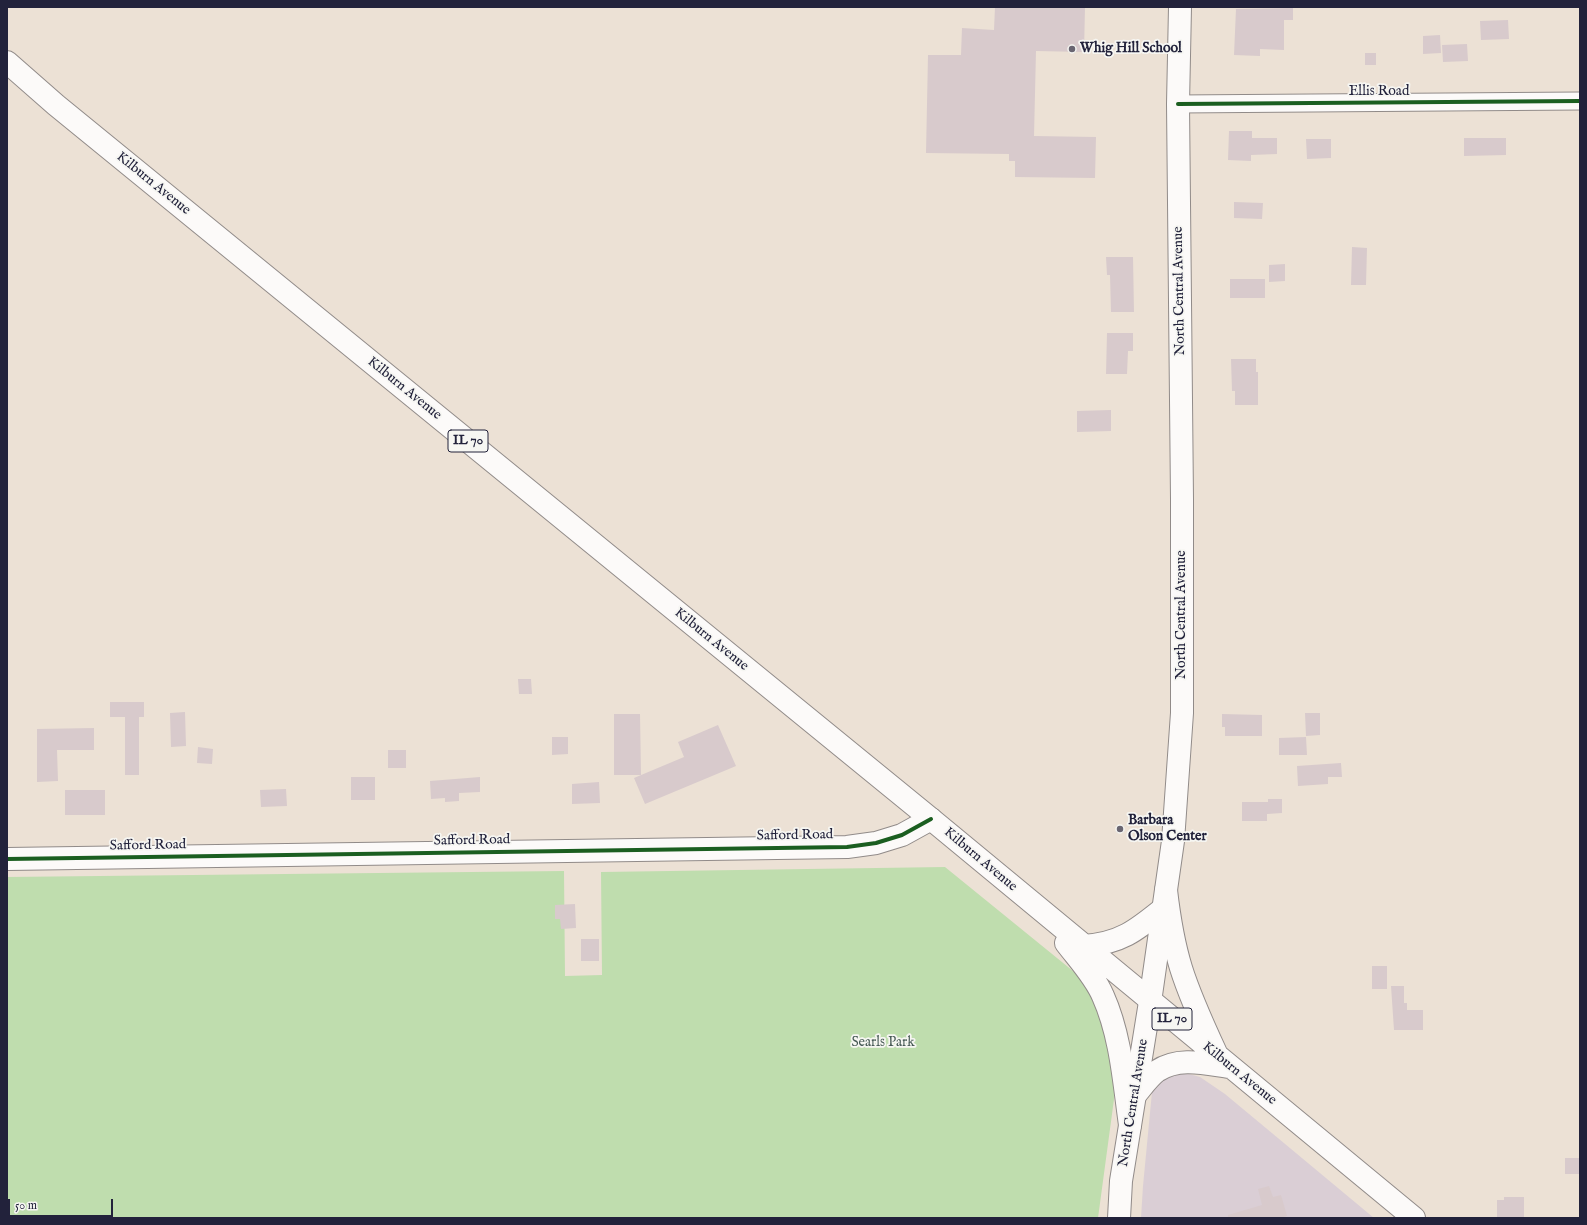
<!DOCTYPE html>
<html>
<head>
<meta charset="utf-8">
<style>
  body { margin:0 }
  #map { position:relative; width:1587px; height:1225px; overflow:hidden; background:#ece1d5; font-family:"IM FELL English",serif }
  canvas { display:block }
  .frame { position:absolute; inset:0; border:8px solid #22223b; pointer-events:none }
  .scale { position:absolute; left:8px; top:1199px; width:105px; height:18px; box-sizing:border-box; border:2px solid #22223b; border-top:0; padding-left:5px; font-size:12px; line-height:14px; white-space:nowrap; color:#22223b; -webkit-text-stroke:3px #f6f6f2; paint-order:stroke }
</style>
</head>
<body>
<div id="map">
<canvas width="1587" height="1225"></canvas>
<div class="frame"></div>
<div class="scale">50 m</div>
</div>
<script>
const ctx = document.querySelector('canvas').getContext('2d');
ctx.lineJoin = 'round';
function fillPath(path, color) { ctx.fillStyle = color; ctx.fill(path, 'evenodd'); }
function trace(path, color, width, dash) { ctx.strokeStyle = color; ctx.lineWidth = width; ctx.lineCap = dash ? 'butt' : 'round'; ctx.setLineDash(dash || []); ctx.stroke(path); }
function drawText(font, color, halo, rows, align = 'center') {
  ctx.font = font + ' "IM FELL English",serif'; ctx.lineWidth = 3.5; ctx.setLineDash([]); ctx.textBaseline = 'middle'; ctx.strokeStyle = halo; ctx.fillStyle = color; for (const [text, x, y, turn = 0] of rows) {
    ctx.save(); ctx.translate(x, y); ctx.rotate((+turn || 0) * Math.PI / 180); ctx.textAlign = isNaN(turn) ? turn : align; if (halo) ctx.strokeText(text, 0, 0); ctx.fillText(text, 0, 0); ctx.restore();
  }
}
const industrial = new Path2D(`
  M1182,1072l18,5 25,17 149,124h-233l2,-32 9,-94 16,-18z`);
const green = new Path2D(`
  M945,867l144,117 22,39 6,54 -19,141h-1091v-341l557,-6 1,105 37,-1 -1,-103z`);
const building = new Path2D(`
  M995,7h90l-1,45 -48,-1 -2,85 62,1 -1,41 -80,-1v-16h-6v-7l-83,-1 2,-98h33l1,-27 32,2z
  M1293,8v12h-9v30l-24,-1v7l-26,-1 2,-46z
  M1508,20l1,19 -28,1 -1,-19z
  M1440,35l1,18 -18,1v-18z
  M1467,44l1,17 -25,1 -1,-17z
  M1365,53h11v12h-11z
  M1229,131h23v7h25v16l-26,1v6l-23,-1z
  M1464,138h42v17l-42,1z
  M1306,139h25v19l-24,1z
  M1234,202l29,1 -1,16 -28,-1z
  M1352,247l15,1 -1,37h-15z
  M1106,257h27l1,55h-23l-1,-37h-3z
  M1285,264v17l-16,1v-17z
  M1230,279h35v19h-35z
  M1107,333h26v18h-5l-1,23h-21z
  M1231,359h25v13h2v33h-23v-14h-3z
  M1111,410v21l-34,1v-21z
  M518,679h13l1,15h-13z
  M110,702h34v15h-5v58h-14v-58h-15z
  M185,712l1,34 -15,1 -1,-34z
  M1305,713h15v22l-14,1z
  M614,714h26l1,61h-27z
  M1222,714l40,1v21h-37v-9h-3z
  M718,725l18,41 -91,38 -11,-26 50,-21 -6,-15z
  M94,728v22h-37l1,31 -21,1v-53z
  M552,737h16v17l-16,1z
  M1306,737l1,18h-28v-17z
  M198,747l15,2 -1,15 -15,-1z
  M388,750h18v18h-18z
  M1341,763l1,14h-14v7l-30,2 -1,-20z
  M351,777h24v23h-24z
  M480,777v15l-21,1v8l-14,1v-4l-14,1 -1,-18z
  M599,782l1,21 -28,1v-20z
  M286,789l1,17 -26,1 -1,-17z
  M65,790h40v25h-40z
  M1268,799h14v14l-15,1v7h-25v-19h26z
  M575,904l1,24 -15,1 -1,-10h-5v-14z
  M581,939h18v22h-18z
  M1372,966h15v23h-15z
  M1391,986h13v17h3v7h16v20h-29z
  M1565,1158h15v16h-15z
  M1269,1186l4,11 8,-2 6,21 -7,2h-52v-3l34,-10 -4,-16z
  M1504,1197h20v21h-27v-18h7z`);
const street = new Path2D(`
  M1178,104l402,-3`);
const secondary = new Path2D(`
  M7,859l840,-12 29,-4 26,-8 29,-16
  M1119,1218l2,-37 29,-179 23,-161 9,-128v-214l-4,-395 2,-97`);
const primary = new Path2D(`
  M7,62l49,43 875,714 483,399
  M1166,890c3,26 7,52 15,78 9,29 22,57 35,85
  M1066,943c13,17 29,34 37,53 18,40 21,87 27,129
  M1083,946c37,-2 54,-16 81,-38
  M1136,1094c6,-7 13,-17 21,-23 22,-15 50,-7 73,-4`);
const cycleway = new Path2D(`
  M1178,104l402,-3
  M7,859l840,-12 29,-4 26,-8 29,-16`);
const markers = [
  [1072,49,4,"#696571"],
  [1120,829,4,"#696571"]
];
const shields = [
  [468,441,40],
  [1172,1019,40]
];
const shieldNames = [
  ["IL 70",468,441],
  ["IL 70",1172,1019]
];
const poiNames = [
  ["Whig Hill School",1080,49],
  ["Barbara",1128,821],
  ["Olson Center",1128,837]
];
const streetNames = [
  ["Ellis Road",1379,92],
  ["Kilburn Avenue",153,184,39],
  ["North Central Avenue",1180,291,-91],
  ["Kilburn Avenue",404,389,39],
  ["North Central Avenue",1182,615,-90],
  ["Kilburn Avenue",711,640,39],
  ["Safford Road",795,836,-1],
  ["Safford Road",472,841,-1],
  ["Safford Road",148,846,-1],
  ["Kilburn Avenue",980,860,40],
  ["Kilburn Avenue",1239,1074,39],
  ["North Central Avenue",1134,1103,-81]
];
const parkNames = [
  ["Searls Park",883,1043]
];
fillPath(industrial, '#daced5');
fillPath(green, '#bfddae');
fillPath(building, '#d8cacc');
trace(street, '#918b89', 19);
trace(secondary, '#918b89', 24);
trace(primary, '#918b89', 24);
trace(street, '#fcfaf9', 17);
trace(secondary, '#fcfaf9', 22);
trace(primary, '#fcfaf9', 22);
trace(cycleway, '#1b5e20', 4);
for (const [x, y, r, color] of markers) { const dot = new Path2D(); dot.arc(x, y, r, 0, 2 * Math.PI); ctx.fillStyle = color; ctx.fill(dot); trace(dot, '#f6f6f2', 1.5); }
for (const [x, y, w] of shields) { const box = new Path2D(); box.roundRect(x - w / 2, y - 11, w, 22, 3); ctx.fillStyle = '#f6f6f2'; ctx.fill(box); trace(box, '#22223b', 1); }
drawText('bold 13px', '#22223b', null, shieldNames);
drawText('bold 14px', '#22223b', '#f6f6f2', poiNames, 'left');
drawText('14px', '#22223b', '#f6f6f2', streetNames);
drawText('14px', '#465954', '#f6f6f2', parkNames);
</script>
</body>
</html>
